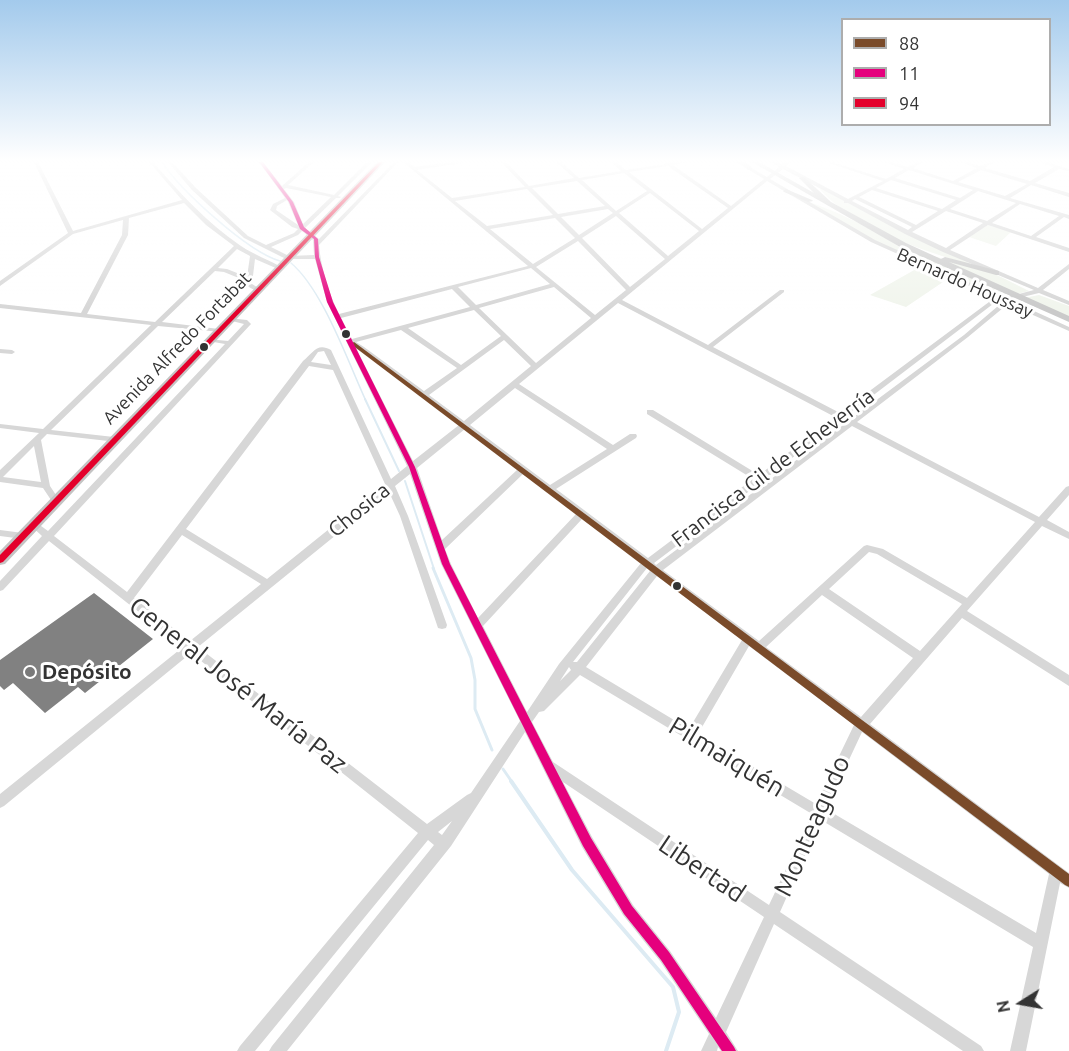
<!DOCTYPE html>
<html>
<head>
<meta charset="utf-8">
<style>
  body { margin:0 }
  #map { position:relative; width:1069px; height:1051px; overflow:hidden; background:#fff; font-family:Ubuntu,sans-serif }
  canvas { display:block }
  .legend { position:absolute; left:841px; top:18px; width:210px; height:108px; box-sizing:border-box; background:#fff; border:2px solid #adadad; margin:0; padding:8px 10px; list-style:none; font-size:18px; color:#333 }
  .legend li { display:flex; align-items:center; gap:12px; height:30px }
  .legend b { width:30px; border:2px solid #adadad }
  .north { position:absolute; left:991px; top:973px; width:60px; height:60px; -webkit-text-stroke:4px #fff; paint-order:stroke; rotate:259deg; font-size:16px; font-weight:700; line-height:24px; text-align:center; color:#333 }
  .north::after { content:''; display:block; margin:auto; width:21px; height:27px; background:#333; clip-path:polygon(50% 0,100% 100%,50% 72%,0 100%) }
</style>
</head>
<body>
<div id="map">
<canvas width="1069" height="1051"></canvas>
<ul class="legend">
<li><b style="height:8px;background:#7a4b2a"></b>88</li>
<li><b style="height:8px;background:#e5007d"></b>11</li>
<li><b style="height:8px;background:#e4002b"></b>94</li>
</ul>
<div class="north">N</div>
</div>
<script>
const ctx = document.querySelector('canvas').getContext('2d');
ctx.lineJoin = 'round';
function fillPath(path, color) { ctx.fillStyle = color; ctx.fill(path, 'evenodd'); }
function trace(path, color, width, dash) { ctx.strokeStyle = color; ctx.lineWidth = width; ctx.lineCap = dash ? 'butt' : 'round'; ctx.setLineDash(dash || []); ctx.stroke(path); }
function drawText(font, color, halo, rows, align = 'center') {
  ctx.font = font + ' Ubuntu,sans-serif'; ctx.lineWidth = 6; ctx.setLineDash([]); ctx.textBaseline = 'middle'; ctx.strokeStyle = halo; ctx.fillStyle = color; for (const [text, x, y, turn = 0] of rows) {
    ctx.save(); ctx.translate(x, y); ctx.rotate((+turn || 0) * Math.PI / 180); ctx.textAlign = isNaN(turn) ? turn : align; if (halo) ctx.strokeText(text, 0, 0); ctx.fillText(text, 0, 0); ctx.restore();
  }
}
const green = new Path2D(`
  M819,188l156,78c-49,-14 -123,-38 -156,-78z
  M800,199c45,14 88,38 125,66l-63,-31z
  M988,225l23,7 -15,14 -27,-9z
  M912,251l93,43 3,2 -7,1 -70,-32z
  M923,253l70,20 36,18 -12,3z
  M916,269l30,11 -40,27 -36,-12z
  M1039,295l30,11v12l-45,-20z`);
const streamFar3 = new Path2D(`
  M162,162c18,28 86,90 118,99
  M291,263c32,27 57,99 75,138`);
const streamFar2 = new Path2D(`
  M365,399l34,72
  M405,481l29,88`);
const streamFar1 = new Path2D(`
  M433,568l38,90 4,22v29l17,41
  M503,769l9,13`);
const stream = new Path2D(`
  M511,781l61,89 101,117 6,25 -13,39`);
const building = new Path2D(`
  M94,593l59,46 -68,54 -7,-6 -33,26 -32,-30 -9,7 -4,-4v-26z`);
const minor = new Path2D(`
  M34,162h4l35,69 109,-31 -33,-38h4c27,31 54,61 88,84 13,9 29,14 42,22l-5,1 -23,-10 -3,25 8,5v2l-2,1 -11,-6 -1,-5 -22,-9 -9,-1 -53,51 57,7 3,2 -1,1 -63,-6 -107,104 63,7 3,1 1,2 -1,2 -70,-8 -6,6 9,46 10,15 -4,3 -3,-1 -10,-15 -43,-6v-12l39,-37 -39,-5v-4l43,5 108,-104 -151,-17v-4l81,9 41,-78 1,-15 -50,14 -73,52v-5l68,-48zM184,203l22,22 28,21 -79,76 -68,-8 41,-79 1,-17zM237,249l13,7 -3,21 -20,-8 -9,-1zM34,446l7,36 -38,-5z
  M168,162h4l24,26 52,48 18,9 28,-12 4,-4 -6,-2 -22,-17 3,-6 12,-6 -26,-36h4l19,24 27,-24h5l-26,23 46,10 33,-33h5l-34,34 3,1 -1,1h-4l-31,30 14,11 75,-77h4l-79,83c2,23 10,49 20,69l189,-48 -125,-104h5l6,5 38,-5h11l-2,1 -44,7 35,28 73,-11 -24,-25h5l23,24 45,-8 -18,-16h5l18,16 42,-7 -10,-9h5l10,8 39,-6 1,-2h20l-13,3 58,41 33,-27 -28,-17h5l26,15 12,-10 -7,-5h5l5,2 3,-2h5l-4,4 62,33 35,-18 -57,-19h6l54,17 18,-10 -20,-7h7l17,5 10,-5h5l-10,6 40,13 24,-13 -17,-6h6l14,4 9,-4h5l-9,6 45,13 24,-14 -15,-5h7l23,7v2l-10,-2 -24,14 34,10v4l-38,-12 -21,13 59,17v4l-5,-2 -28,20 33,11v4l-81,-27 -38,25 88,38 31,-24v5l-26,21 26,11v4l-30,-12 -29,7 59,27v4l-63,-28 -3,5 -35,29 -111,85 182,95 27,-30 3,-1v9l-22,25 22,12v7l-27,-13 -75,85 102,64v11l-107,-68 -92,106 199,149v15l-9,-5 -34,168h-16l23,-104 -212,-127 -41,92 201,134 3,5h-21l-189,-127 -48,108 12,19h-17l-3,-4 -1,4h-16l8,-17 -49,-73 -37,-46 -41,-68 -57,-115 -74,114 -164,205h-18l3,-5 162,-201 -6,-5 -173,211h-18l3,-5 178,-213 -227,-180 -187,153 -4,2v-14l183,-147 -134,-106 -46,49 -3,1v-10l42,-45 -12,-11 1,-2h6l11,8 177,-187 -17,-3v-2l20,2 16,-17 -16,-4v-2l19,2 4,4 -197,212 73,56 176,-231c10,-8 14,-19 28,-11l60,129 16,-13 -80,-164 -12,-43h-29l-42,-21 -52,-48zM668,166l60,42 -26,21 -73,-57zM783,169l61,32v2h4l57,31 38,18 91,38 -30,8 -129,-58 -105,-61zM909,170l64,20 -13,8 -65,-20zM981,170l46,14 -22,12 -47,-14zM624,173l23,18 -31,20 -34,-31zM891,180l65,20 -14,9 -66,-21zM577,181l28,25 -47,8 -26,-26zM767,181l104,61 127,57 -9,3 -149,111 -127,-66 71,-55v-2h-4l-72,55 -86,-45zM286,188l45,9 -28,27 -9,-22 -10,-13zM527,189l26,26 -66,11 -32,-25zM872,190l66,21 -22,14 -57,-28zM978,191l38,12 -29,18 -37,-12zM650,193l49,38 -31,25 -49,-43zM855,199l57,28 -4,3 -56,-29zM287,200l1,2 10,23 -22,-15 1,-4zM1020,204l39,12 -28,20 -39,-13zM608,209l5,4 -34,22 -18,-18zM946,211l37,12 -37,25 -34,-16zM616,216l49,43 -35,28 -48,-49zM555,218l20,20 -42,26 -43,-35zM302,231l11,9 1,15 -25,1 -18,-9 27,-12zM578,241l48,49 -31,25 -59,-48zM531,268l19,16 -74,21 -18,-18zM554,287l37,31 -55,45 -57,-55zM452,289l18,18 -118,32 -11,-21zM618,303l217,114 -76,58 -106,-65h-6v4l106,65 -105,79 -92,-69 80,-51 1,-2 -1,-2h-6l-17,11 -94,-61zM999,303l-1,3 -34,29 -113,84 -5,-3 147,-112zM474,310l27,26 -40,29 -53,-37zM401,330l56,38 -33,23 -60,-44 -8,-5zM504,340l27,26 -67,55 -35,-26zM356,348l4,1 99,76 -46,36zM324,351l7,14 -20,-3 7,-10zM309,366l24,4 52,114 -118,95 -81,-50zM515,388l92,61 -57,36 -80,-60zM841,420l5,3 -190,142 -2,-2 106,-80 4,-1 1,-3zM852,426l183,96 -68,76 -84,-49 -16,-4 -3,1 -105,95 -96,-71zM465,429l52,41 -75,70 -25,-72zM410,474l31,90 79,157 -49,72 -4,2 -40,29 -229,-177 191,-155 11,24 37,109 1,3 4,1 4,-1 1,-3 -39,-109 -13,-30zM523,474l53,40 -98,104 -27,-54 -6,-15zM582,519l59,44 -82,101 -32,48 -44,-86zM182,535l79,49 -71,57 -56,-43zM869,552l8,2 85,50 -42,47 -91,-62zM647,568l3,3 -73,91h-4zM657,576l85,64 -53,89 -103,-62zM822,595l91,63 -52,59 -95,-70zM749,646l105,79 -38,79 -118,-70zM569,667l2,3 -11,11zM580,675l232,139 -43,91 -216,-143 -21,-40 7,-10 5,-1zM862,732l187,142 -13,59 -210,-124zM563,782l201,135 -48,101 -46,-67 -37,-46 -41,-68zM452,821l-10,14 -4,-3z
  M0,349l12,1 3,2 -3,2 -12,-1z
  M0,530l23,3 5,3 -5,3 -23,-3z`);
const major = new Path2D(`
  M739,162h7l7,7 -5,1z
  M752,162h7l55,31 -15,-15 5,-1 27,25 75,41 35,16 4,-2 54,14v4h-3l-47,-13 120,54v6l-169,-75z
  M786,189l26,11 1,1 -5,1 -24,-10 -1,-1z
  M921,260h6l19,14 -7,2 -18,-12z`);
const highway = new Path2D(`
  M377,162h8l-380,402 -5,1v-14z`);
const bus1 = new Path2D(`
  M354,342l715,532v13l-4,-2 -713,-540 -1,-1z`);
const bus2 = new Path2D(`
  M259,162h4l30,40 11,25 14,12 1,18 14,45 82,165 35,97 141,274 41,68 37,46 65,95 2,4h-14l-61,-91 -37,-46 -41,-68 -141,-282 -33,-97 -82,-165 -12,-45 -1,-18 -14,-10 -11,-27z`);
const bus3 = new Path2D(`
  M379,162h4l-380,400 -3,1v-8z`);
const markers = [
  [346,334,5,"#333"],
  [204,347,5,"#333"],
  [677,586,5,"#333"],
  [30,672,6,"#7a7a7a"]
];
const farStreetnames = [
  ["Bernardo Houssay",965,283,24],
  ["Avenida Alfredo Fortabat",177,348,-46]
];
const streetNames = [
  ["Francisca Gil de Echeverría",773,468,-37],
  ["Chosica",359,510,-39]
];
const poiNames = [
  ["Depósito",42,672]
];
const nearStreetnames = [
  ["General José María Paz",238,685,38],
  ["Pilmaiquén",727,757,31],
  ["Monteagudo",812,826,-66],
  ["Libertad",702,869,34]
];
fillPath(green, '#f1f5ed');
trace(streamFar3, '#ddebf3', 1.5);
trace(streamFar2, '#ddebf3', 2);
trace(streamFar1, '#ddebf3', 3);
trace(stream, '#ddebf3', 4);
fillPath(building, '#818181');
fillPath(minor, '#d7d7d7');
fillPath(major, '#cacaca');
fillPath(highway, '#c4c4c4');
fillPath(bus1, '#7a4b2a');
fillPath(bus2, '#e5007d');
fillPath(bus3, '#e4002b');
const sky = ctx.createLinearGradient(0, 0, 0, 309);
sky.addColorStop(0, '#a3caec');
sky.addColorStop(0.52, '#fff');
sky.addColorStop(1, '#ffffff00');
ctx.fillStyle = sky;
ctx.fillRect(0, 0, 1069, 309);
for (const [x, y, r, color] of markers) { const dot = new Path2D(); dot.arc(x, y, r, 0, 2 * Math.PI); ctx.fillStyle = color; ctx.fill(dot); trace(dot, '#fff', 2); }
drawText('18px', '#333', '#fff', farStreetnames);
drawText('21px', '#333', '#fff', streetNames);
drawText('bold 21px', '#333', '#fff', poiNames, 'left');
drawText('26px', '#333', '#fff', nearStreetnames);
</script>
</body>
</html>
